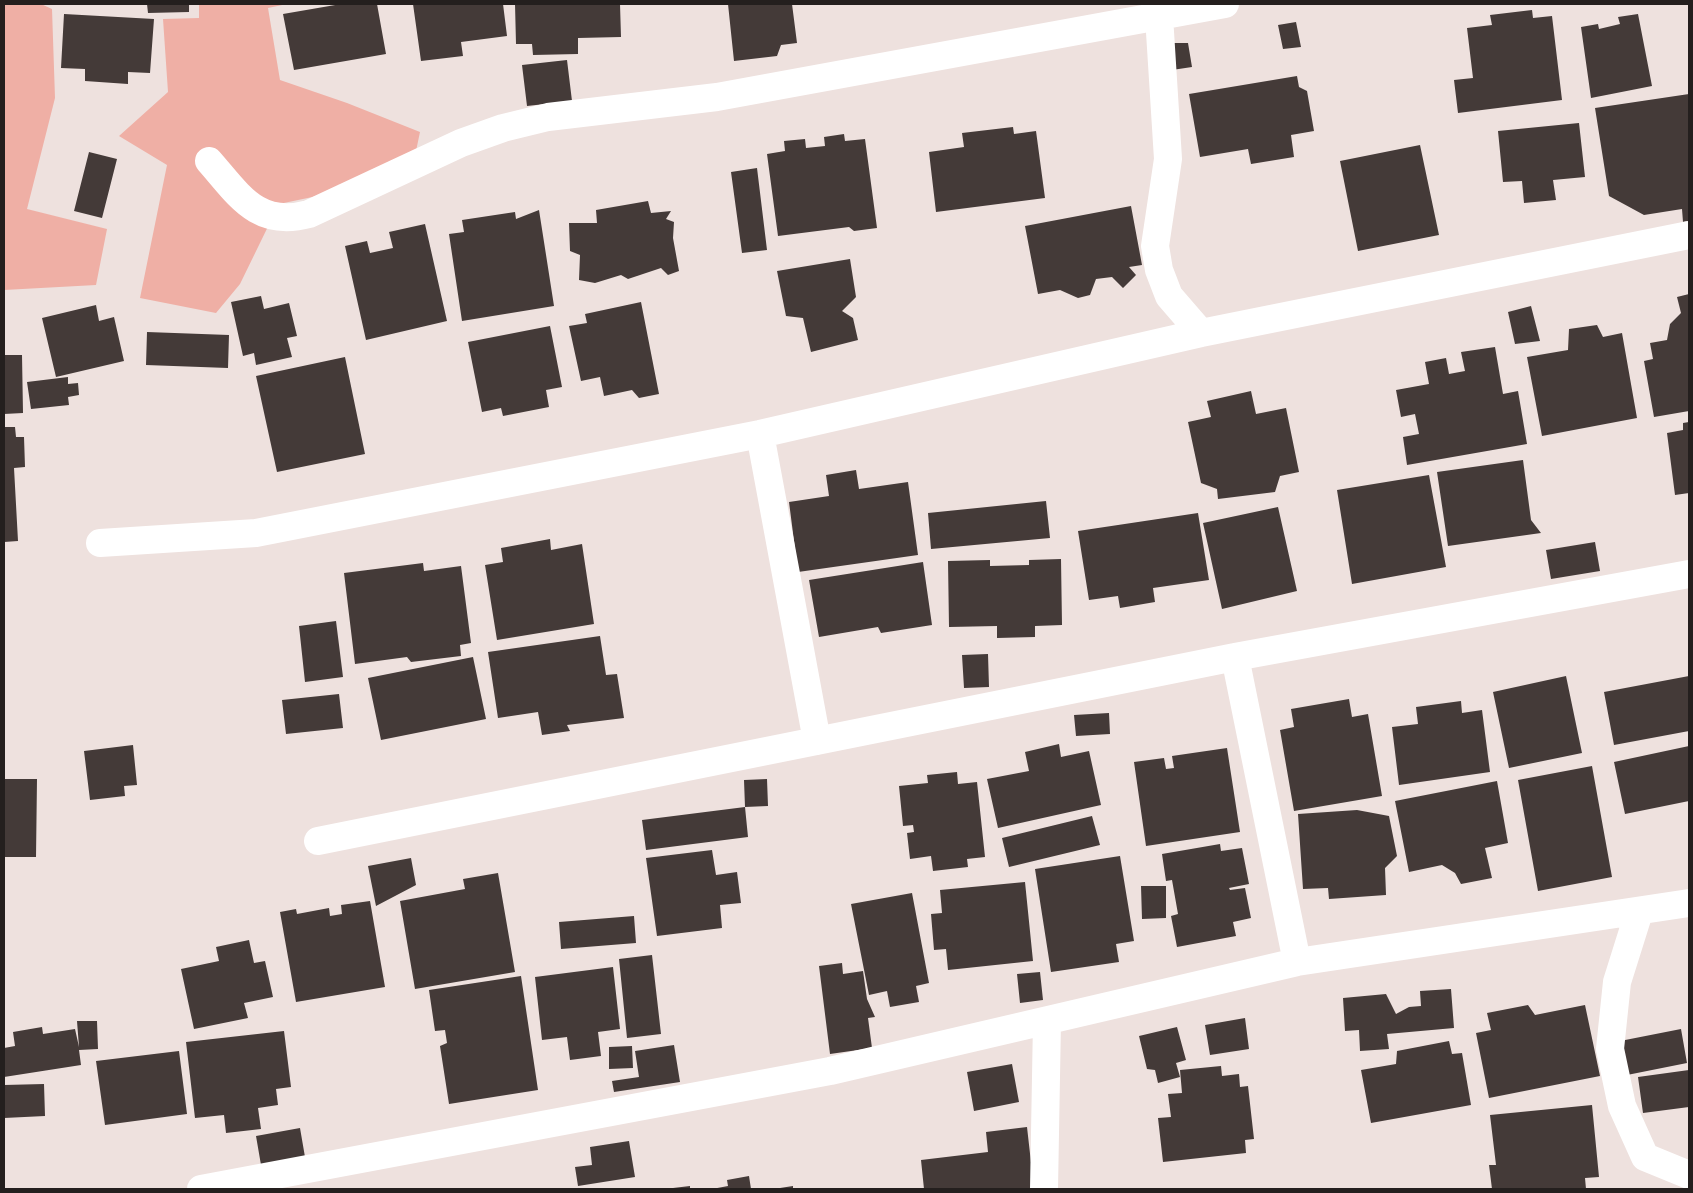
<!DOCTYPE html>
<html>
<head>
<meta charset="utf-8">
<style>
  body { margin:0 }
  #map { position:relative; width:1693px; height:1193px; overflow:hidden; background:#eee1de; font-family:Overpass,sans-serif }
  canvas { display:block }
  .frame { position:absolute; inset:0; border:5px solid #241f1e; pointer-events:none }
</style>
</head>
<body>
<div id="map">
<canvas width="1693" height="1193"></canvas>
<div class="frame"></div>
</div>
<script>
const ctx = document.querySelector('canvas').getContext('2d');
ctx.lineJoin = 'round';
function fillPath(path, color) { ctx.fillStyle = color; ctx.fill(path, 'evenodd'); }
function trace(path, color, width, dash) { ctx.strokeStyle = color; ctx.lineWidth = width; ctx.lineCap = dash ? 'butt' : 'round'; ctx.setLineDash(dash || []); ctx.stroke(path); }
const green = new Path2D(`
  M4,4h37l11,5 3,89 -28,111 80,20 -11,56 -92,5z
  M199,4h88l-19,4 12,72 67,23 73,29 -4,19 -94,44 -43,9 -39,80 -24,29 -76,-15 27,-133 -48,-29 49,-44 -5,-73 36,-1z`);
const building = new Path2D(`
  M147,4h42v8l-41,1z
  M341,4h36l9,50 -92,16 -11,-56z
  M413,4h90l4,32 -46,6 2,14 -42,5z
  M515,4h105l1,33 -43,1v16l-45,1 -1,-11h-16z
  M728,4h64l5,39 -16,2 -4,11 -43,5z
  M1532,10l1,8 19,-2 10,84 -104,13 -4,-33 19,-2 -6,-50 25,-3 -2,-10z
  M64,14l90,5 -4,54 -22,-1v12l-43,-3v-12l-24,-1z
  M1638,14l14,72 -61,12 -10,-71 17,-3 1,5 21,-5 -2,-7z
  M1296,22l5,25 -18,2 -5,-24z
  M1168,43h20l4,24 -20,3z
  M567,60l5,41 -45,5 -5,-41z
  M1297,76l2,11 8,4 7,40 -23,4 3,22 -43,7 -3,-15 -48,8 -11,-63z
  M1689,94v127l-6,1 -1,-13 -38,6 -35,-19 -14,-88z
  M1579,123l6,54 -32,3 3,20 -32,3 -2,-22 -19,1 -5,-51z
  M1013,127l1,7 22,-3 9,67 -109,14 -7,-60 35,-5 -2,-14z
  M844,134l1,7 20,-2 12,89 -23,3 -5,-4 -71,9 -11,-82 18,-3 -1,-10 21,-2 1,9 19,-2 -1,-9z
  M1420,145l19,90 -81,16 -18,-90z
  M89,152l28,7 -15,59 -28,-7z
  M757,168l10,82 -25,3 -11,-81z
  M648,201l3,12 20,-2 -5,8 8,3 -1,16 6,33 -11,4 -7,-7 -33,11 -7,-4 -26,8 -16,-3 1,-25 -10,-4 -1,-28h28l-1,-13z
  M1131,206l11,59 -13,2 7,8 -13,13 -11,-11 -16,2 -6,16 -12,3 -18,-8 -22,4 -13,-68z
  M539,210l15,96 -92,15 -13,-87 15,-2 -2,-12 53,-8 1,7z
  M425,224l22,97 -81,19 -21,-94 22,-5 3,12 23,-5 -4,-16z
  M850,259l6,38 -14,14 11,7 5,22 -47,12 -8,-34 -17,-2 -9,-45z
  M1689,294v117l-35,6 -10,-56 9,-2 -3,-16 17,-3 3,-16 11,-11 -4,-16z
  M261,296l3,13 25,-6 8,33 -10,2 5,19 -36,8 -2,-12 -11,3 -12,-54z
  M641,302l18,92 -20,4 -7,-8 -28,6 -4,-19 -19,4 -12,-55 18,-3 -2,-9z
  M96,305l3,16 15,-4 10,44 -68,16 -14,-59z
  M1531,306l9,35 -25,3 -7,-32z
  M1597,325l6,12 19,-4 15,85 -95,18 -15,-79 41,-7 1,-21z
  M550,326l12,61 -16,3 3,17 -46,9 -2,-8 -19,4 -14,-70z
  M147,332l82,3 -1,33 -82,-3z
  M1495,347l8,47 15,-3 9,53 -120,21 -4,-28 16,-3 -4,-20 -14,3 -5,-27 33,-6 -4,-22 21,-4 3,16 16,-3 -4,-19z
  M4,355h18l1,58 -19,1z
  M345,357l20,97 -88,18 -21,-96z
  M68,377v7l10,-1 1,12 -11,2 1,8 -38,4 -4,-27z
  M1251,391l5,23 30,-6 13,64 -19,4 -5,16 -57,7 -1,-10 -16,-6 -13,-61 23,-5 -4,-16z
  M1689,422v71l-14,2 -8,-62 16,-3v-7z
  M4,427h11l1,10h8l1,30 -11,1 4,73 -14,1z
  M1523,460l8,60 10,13 -93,13 -11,-74z
  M856,470l3,19 49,-7 10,73 -120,17 -9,-70 40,-6 -3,-21z
  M1429,475l17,92 -94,17 -15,-94z
  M1046,501l4,37 -119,11 -3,-36z
  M1278,507l19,84 -75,18 -19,-86z
  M1198,513l11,67 -56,8 2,14 -35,6 -2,-12 -29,4 -11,-69z
  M550,539l1,11 31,-6 12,80 -97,16 -12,-75 18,-3 -2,-14z
  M1595,542l5,29 -49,8 -5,-29z
  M1061,559l1,66 -27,1v11l-38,1v-12l-48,1 -1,-66 42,-1v6l39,-1v-5z
  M923,562l9,63 -51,8 -3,-6 -59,10 -10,-57z
  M423,563l1,8 37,-5 10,77 -11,2 1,11 -50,6 -4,-5 -52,7 -11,-91z
  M336,621l7,56 -38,5 -6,-56z
  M600,636l6,39 11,-1 7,44 -57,7 3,6 -28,4 -4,-23 -40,6 -10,-66z
  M988,654l1,33 -25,1 -2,-33z
  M473,657l13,62 -105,21 -13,-62z
  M1566,676l16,77 -73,15 -16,-76z
  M1689,676v55l-75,14 -10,-53z
  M339,694l4,34 -57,6 -4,-34z
  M1349,699l3,18 16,-3 14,82 -88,15 -14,-81 14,-3 -3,-18z
  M1461,701l1,12 20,-3 8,62 -91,13 -7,-58 26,-3 -2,-17z
  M1109,713l1,21 -34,2 -2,-21z
  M1059,744l2,13 28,-6 12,54 -103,23 -11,-49 42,-8 -4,-19z
  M133,745l4,40 -13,1 1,10 -35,4 -6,-49z
  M1689,746v55l-64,13 -11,-52z
  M1227,748l13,84 -94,14 -12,-84 30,-4 2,11 8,-1 -2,-12z
  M1592,766l20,111 -74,14 -20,-111z
  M957,772l1,12 19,-2 8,75 -18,2 1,8 -35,4 -2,-15 -21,3 -3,-26 7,-1 -1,-7 -10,1 -4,-40 29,-3 -1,-8z
  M4,779h33l-1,78h-32z
  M767,779l1,27 -23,1 -1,-27z
  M1497,781l11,62 -23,5 7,30 -31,6 -6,-11 -13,-8 -33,7 -14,-71z
  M745,807l3,30 -102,13 -4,-30z
  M1357,810l32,6 8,40 -12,12 1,27 -57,4 -1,-11 -25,1 -5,-75z
  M1092,816l8,29 -91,22 -7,-29z
  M1220,844l1,7 21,-3 7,36 -20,4 1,2 15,-2 6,30 -18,4 3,14 -59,11 -6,-31 7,-2 -6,-34 -6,1 -4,-27z
  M712,850l4,25 21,-3 4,31 -21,2 2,23 -65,8 -11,-78z
  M1120,856l14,85 -18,3 3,18 -68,10 -16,-103z
  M411,858l5,27 -40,21 -8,-40z
  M498,873l17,99 -100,17 -15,-88 65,-12 -2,-10z
  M1025,882l8,79 -85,9 -2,-21 -12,1 -3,-36 11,-1 -2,-23z
  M1141,886h25v32l-24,1z
  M912,893l17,90 -13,3 3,16 -29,5 -3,-16 -18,4 -18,-91z
  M370,901l15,86 -89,15 -16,-90 16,-3 1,5 32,-6 1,8 12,-2 -1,-9z
  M634,916l2,27 -75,6 -2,-27z
  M249,940l5,23 11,-2 8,36 -29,6 4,15 -54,11 -13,-60 38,-8 -3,-14z
  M652,955l9,79 -34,4 -8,-79z
  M842,963l1,11 20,-3 4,28 8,18 -7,1 4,30 -42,6 -11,-88z
  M613,967l7,62 -22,3 3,24 -31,4 -3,-23 -25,3 -7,-63z
  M1040,972l3,28 -23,3 -3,-29z
  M521,976l17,114 -89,14 -9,-58 7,-3 -2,-13 -10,1 -6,-41z
  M1451,989l3,39 -67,6 2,15 -29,2 -1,-21 -14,1 -2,-33 43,-4 10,20 13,-7 12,-1 -1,-15z
  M1528,1005l7,10 50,-10 15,71 -111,22 -13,-65 15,-3 -4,-17z
  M1245,1018l4,31 -39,6 -5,-30z
  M77,1021h20l1,28 -19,1 2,15 -77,12v-29l11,-2 -2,-14 29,-5 1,7 32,-5 4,18z
  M1177,1027l9,33 -10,3 4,14 -22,6 -3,-13 -8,-1 -8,-33z
  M1681,1029l6,34 -65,13 -7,-34z
  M284,1031l7,56 -15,2 2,16 -20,3 3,21 -35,4 -2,-18 -29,3 -9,-76z
  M1449,1041l3,13 10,-1 9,52 -100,18 -10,-53 35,-6 1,-13z
  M674,1045l6,37 -66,10 -2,-11 27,-4 -4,-26z
  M632,1046l1,22 -24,1v-22z
  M179,1051l8,63 -82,11 -9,-64z
  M1012,1064l7,38 -45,9 -7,-39z
  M1221,1066l1,10 17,-2 1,13 8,-1 6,53 -9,1 1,13 -83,9 -5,-44 13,-1 -3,-23 14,-1 -2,-23z
  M1689,1070v37l-46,6 -5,-36z
  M44,1084l1,32 -41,2v-33z
  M1592,1105l7,72 -14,1 1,11h-94l-3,-24h7l-6,-50z
  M1027,1127l7,62h-110l-3,-29 67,-8 -2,-20z
  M300,1128l5,29 -44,8 -5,-29z
  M629,1141l6,36 -57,9 -3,-19 17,-2 -2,-18z
  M749,1176l2,13h-39l16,-3 -1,-6z
  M690,1186v3h-17v-1z
  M793,1186v3h-13v-1z`);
const minor = new Path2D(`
  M1159,16l9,143 -13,87 4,24 10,26 32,37
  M209,161c30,34 48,67 100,53l152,-71 42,-15 45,-11 169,-20 508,-93
  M760,434l57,307
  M100,543l156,-10 504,-99 441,-101 488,-98
  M1235,657l62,305
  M318,841l917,-184 454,-83
  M1639,912l-22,70 -7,67 12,57 23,51 44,18
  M201,1189l629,-118 467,-109 392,-59
  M1044,1189l3,-168`);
fillPath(green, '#efafa5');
fillPath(building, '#443a38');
trace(minor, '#fff', 28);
</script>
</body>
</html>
